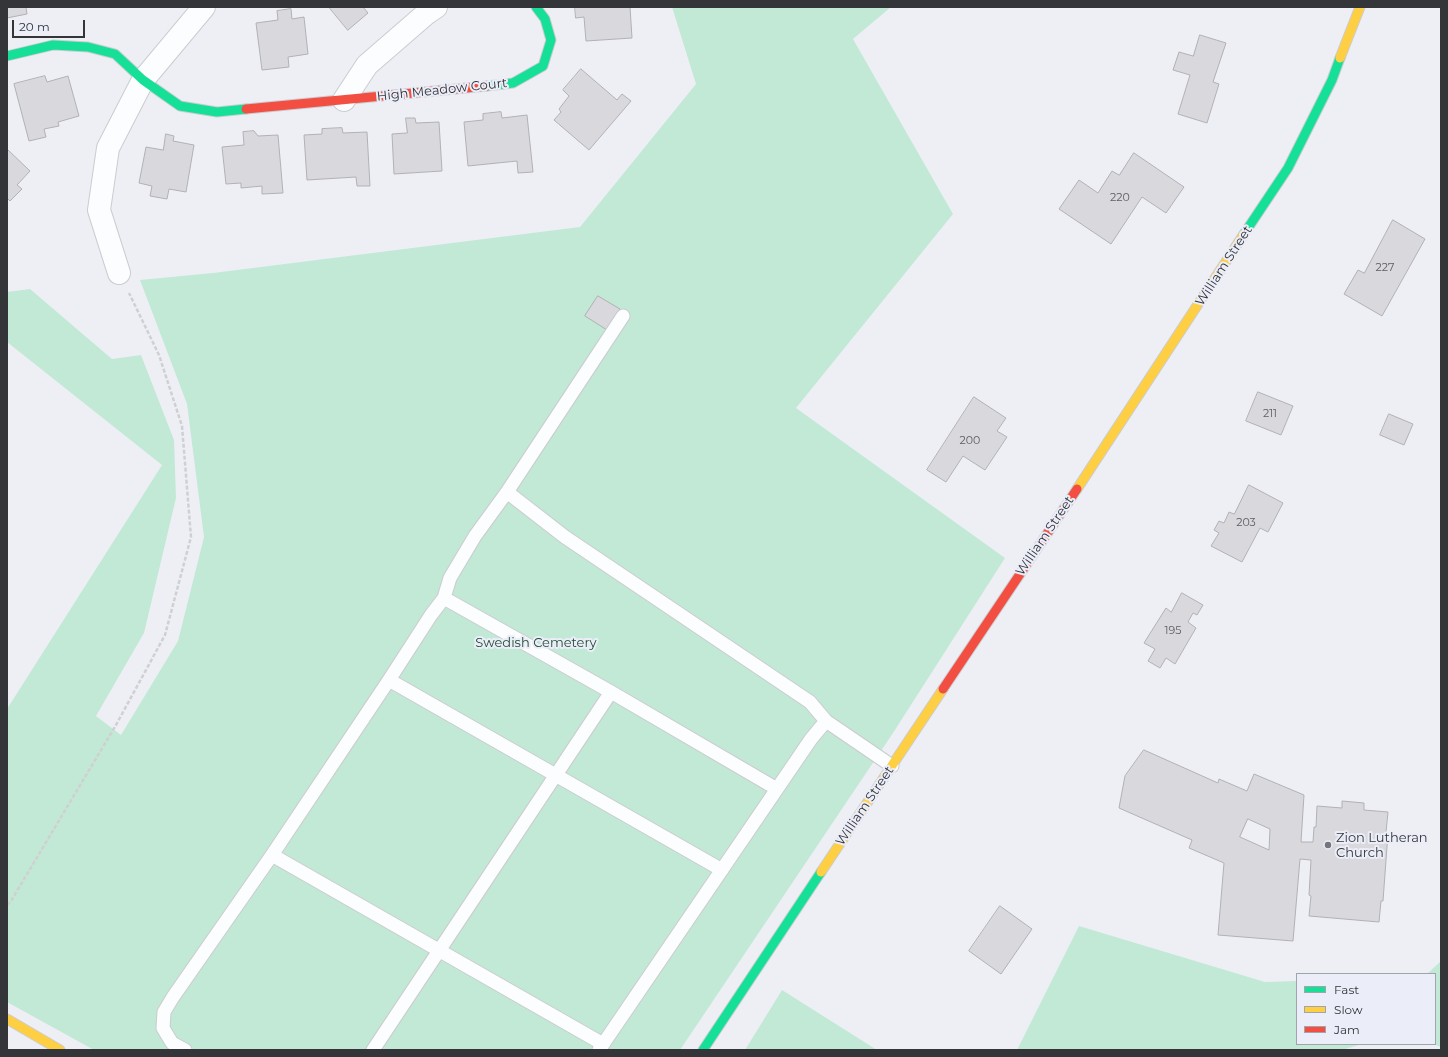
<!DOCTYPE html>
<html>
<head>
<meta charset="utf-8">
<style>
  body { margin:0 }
  #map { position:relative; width:1448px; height:1057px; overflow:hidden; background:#eeeff5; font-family:Montserrat,sans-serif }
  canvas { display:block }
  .frame { position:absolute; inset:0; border:8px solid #343539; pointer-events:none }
  .legend { position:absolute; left:1296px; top:973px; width:140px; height:72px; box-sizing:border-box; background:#ebeef8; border:1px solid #a2a4ac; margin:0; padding:5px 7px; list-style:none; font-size:12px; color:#343539 }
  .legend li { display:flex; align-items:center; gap:8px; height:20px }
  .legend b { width:20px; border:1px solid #a2a4ac }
  .scale { position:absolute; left:12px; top:20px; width:73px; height:18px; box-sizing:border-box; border:2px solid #343539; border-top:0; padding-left:5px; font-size:12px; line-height:14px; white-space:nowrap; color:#343539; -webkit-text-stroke:3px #ebeef8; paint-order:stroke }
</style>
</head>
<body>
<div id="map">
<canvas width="1448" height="1057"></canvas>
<div class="frame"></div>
<ul class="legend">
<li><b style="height:5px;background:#16e098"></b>Fast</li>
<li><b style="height:5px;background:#ffcf43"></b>Slow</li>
<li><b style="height:5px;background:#f24e42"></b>Jam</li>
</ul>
<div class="scale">20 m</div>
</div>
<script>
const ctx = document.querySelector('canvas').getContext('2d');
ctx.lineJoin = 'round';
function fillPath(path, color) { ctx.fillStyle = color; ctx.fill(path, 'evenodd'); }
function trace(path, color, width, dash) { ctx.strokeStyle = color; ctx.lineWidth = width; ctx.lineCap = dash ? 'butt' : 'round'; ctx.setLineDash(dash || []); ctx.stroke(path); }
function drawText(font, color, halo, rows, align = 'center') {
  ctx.font = font + ' Montserrat,sans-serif'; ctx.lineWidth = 4; ctx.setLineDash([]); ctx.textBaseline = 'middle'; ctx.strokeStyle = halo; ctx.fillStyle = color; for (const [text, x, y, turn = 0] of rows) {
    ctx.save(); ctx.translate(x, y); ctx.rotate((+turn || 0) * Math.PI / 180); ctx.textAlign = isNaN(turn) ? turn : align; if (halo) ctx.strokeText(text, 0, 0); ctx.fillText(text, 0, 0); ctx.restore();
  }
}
const green = new Path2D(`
  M672,7h219l-38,32 100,175 -157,194 209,150 -112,175 -213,317h-586l-87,-48v-293l155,-244 -155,-123v-50l23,-3 82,70 29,-4 33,85 2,58 -32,135 -48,83 25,19 57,-94 26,-104 -17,-133 -47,-124 73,-7 367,-46 116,-143z
  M1079,926l186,56 32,-1v63h65l-20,6h-325z
  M1441,961v86l-8,-3h2v-70h-8z
  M782,990l95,60h-132z`);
const building = new Path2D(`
  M7,7h19l1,7 -20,4z
  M329,7h34l5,6 -20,17z
  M575,7h55l2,31 -46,3 -2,-24 -8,1z
  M291,9l1,10 12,-2 4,37 -20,3 1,10 -27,3 -6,-47 22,-3 -1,-9z
  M1200,35l26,8 -13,39 6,2 -12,39 -29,-9 12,-39 -17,-5 6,-18 14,4z
  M581,69l36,31 5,-6 9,7 -42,49 -35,-30 7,-8 -2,-3 10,-13 -6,-6z
  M45,76l2,6 21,-6 11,40 -21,6 1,4 -15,3 2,8 -17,4 -15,-57z
  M501,112l1,6 25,-3 6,57 -15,1 -1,-12 -49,5 -4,-44 19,-2v-6z
  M406,118h9l1,5 23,-1 3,49 -48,3 -2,-40 15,-1z
  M342,128l1,5 24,-1 3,54h-13l-1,-9 -49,3 -3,-45 18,-1v-5z
  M254,131l4,5 20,-1 5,58 -21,1v-8l-21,2v-5l-15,1 -4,-37 22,-2 -1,-13z
  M166,134l8,2 -1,5 21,4 -8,47 -17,-3 -2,10 -17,-3 2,-10 -13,-3 7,-36 17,3z
  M7,149l23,22 -13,14 5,4 -12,12 -3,-3z
  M1134,153l50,34 -18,26 -24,-16 -31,47 -52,-35 20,-29 19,13 14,-22 7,4z
  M1393,220l32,19 -43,77 -38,-22 14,-24 6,3z
  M598,296l22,13 -13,21 -22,-14z
  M1258,392l35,14 -12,29 -35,-14z
  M974,397l32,21 -9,13 10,6 -22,33 -22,-14 -17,26 -19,-12z
  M1389,414l24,10 -9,21 -24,-10z
  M1249,485l34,18 -15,29 -8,-4 -18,34 -31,-16 8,-13 -5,-3 5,-9 5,2 5,-11 5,2z
  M1182,593l21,12 -6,10 -4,-2 -5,9 8,6 -21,36 -9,-6 -6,10 -12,-7 7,-12 -11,-6 22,-35 5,4z
  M1144,750l74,33 1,-4 28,12 7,-17 50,21 -3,47h12l1,-15h2l1,-21 25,2v-7l22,2v7l24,2 -2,20 2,1 -5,68h-2l-2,21 -70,-6 2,-20 -2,-1 2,-35 -11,-1 -7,82 -75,-6 6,-72 -35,-15 3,-8 -73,-32 6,-32zM1248,819l22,10 -1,21 -29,-13z
  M1000,906l32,23 -31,45 -32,-23z`);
const path = new Path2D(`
  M7,905l4,-4 105,-176 49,-90 26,-98 -9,-111 -23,-71 -30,-62`);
const lane = new Path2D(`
  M507,492l58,45 245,165 16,19 66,45
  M444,598l167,94 166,97
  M389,680l333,190
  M272,855l331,189
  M185,1050l-13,-7 -9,-15 1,-16 9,-15 99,-142 117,-175 42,-65 13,-17 6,-20 25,-42 32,-44 116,-176
  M373,1050l238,-358
  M599,1050l212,-311 15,-18`);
const street = new Path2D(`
  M344,100l23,-35 60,-52 9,-6
  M119,273l-20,-63 9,-62 35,-68 61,-73`);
const fast = new Path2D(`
  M7,56l46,-11 35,2 27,7 28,26 37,26 37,6 29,-3
  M487,86l26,-3 30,-17 8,-26 -6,-21 -9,-12
  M1244,234l44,-66 44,-88 8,-22
  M703,1050l118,-178`);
const slow = new Path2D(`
  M1340,58l20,-51
  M1077,489l167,-255
  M821,872l122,-183
  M7,1019l53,31`);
const jam = new Path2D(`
  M246,109l241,-23
  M943,689l134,-200`);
const markers = [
  [1328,845,4,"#75767b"]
];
const numberNames = [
  ["220",1120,198],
  ["227",1385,268],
  ["211",1270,414],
  ["200",970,441],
  ["203",1246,523],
  ["195",1173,631]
];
const streetNames = [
  ["High Meadow Court",442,90,-6],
  ["William Street",1224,266,-57],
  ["William Street",1045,536,-56],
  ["William Street",865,806,-56]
];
const parkNames = [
  ["Swedish Cemetery",536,643]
];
const poiNames = [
  ["Zion Lutheran",1336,838],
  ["Church",1336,853]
];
fillPath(green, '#c2e9d5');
fillPath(building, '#d8d8dd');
trace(building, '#b1b1b5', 1);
trace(lane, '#cbccd0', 15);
trace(street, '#cbccd0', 24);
trace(fast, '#cbccd0', 11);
trace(slow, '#cbccd0', 11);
trace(jam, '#cbccd0', 11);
trace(path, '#cfd0d2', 2.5, [4, 2]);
trace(lane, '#fcfdfe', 13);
trace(street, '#fcfdfe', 22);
trace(fast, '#16e098', 9);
trace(slow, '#ffcf43', 9);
trace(jam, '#f24e42', 9);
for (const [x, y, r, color] of markers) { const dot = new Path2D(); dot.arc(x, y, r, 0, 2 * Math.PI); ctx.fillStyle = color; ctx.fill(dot); trace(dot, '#ebeef8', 1.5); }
drawText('11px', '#5d5e62', null, numberNames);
drawText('13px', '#343539', '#ebeef8', streetNames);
drawText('13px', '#204b34', '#ebeef8', parkNames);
drawText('13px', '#343539', '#ebeef8', poiNames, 'left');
</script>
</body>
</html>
